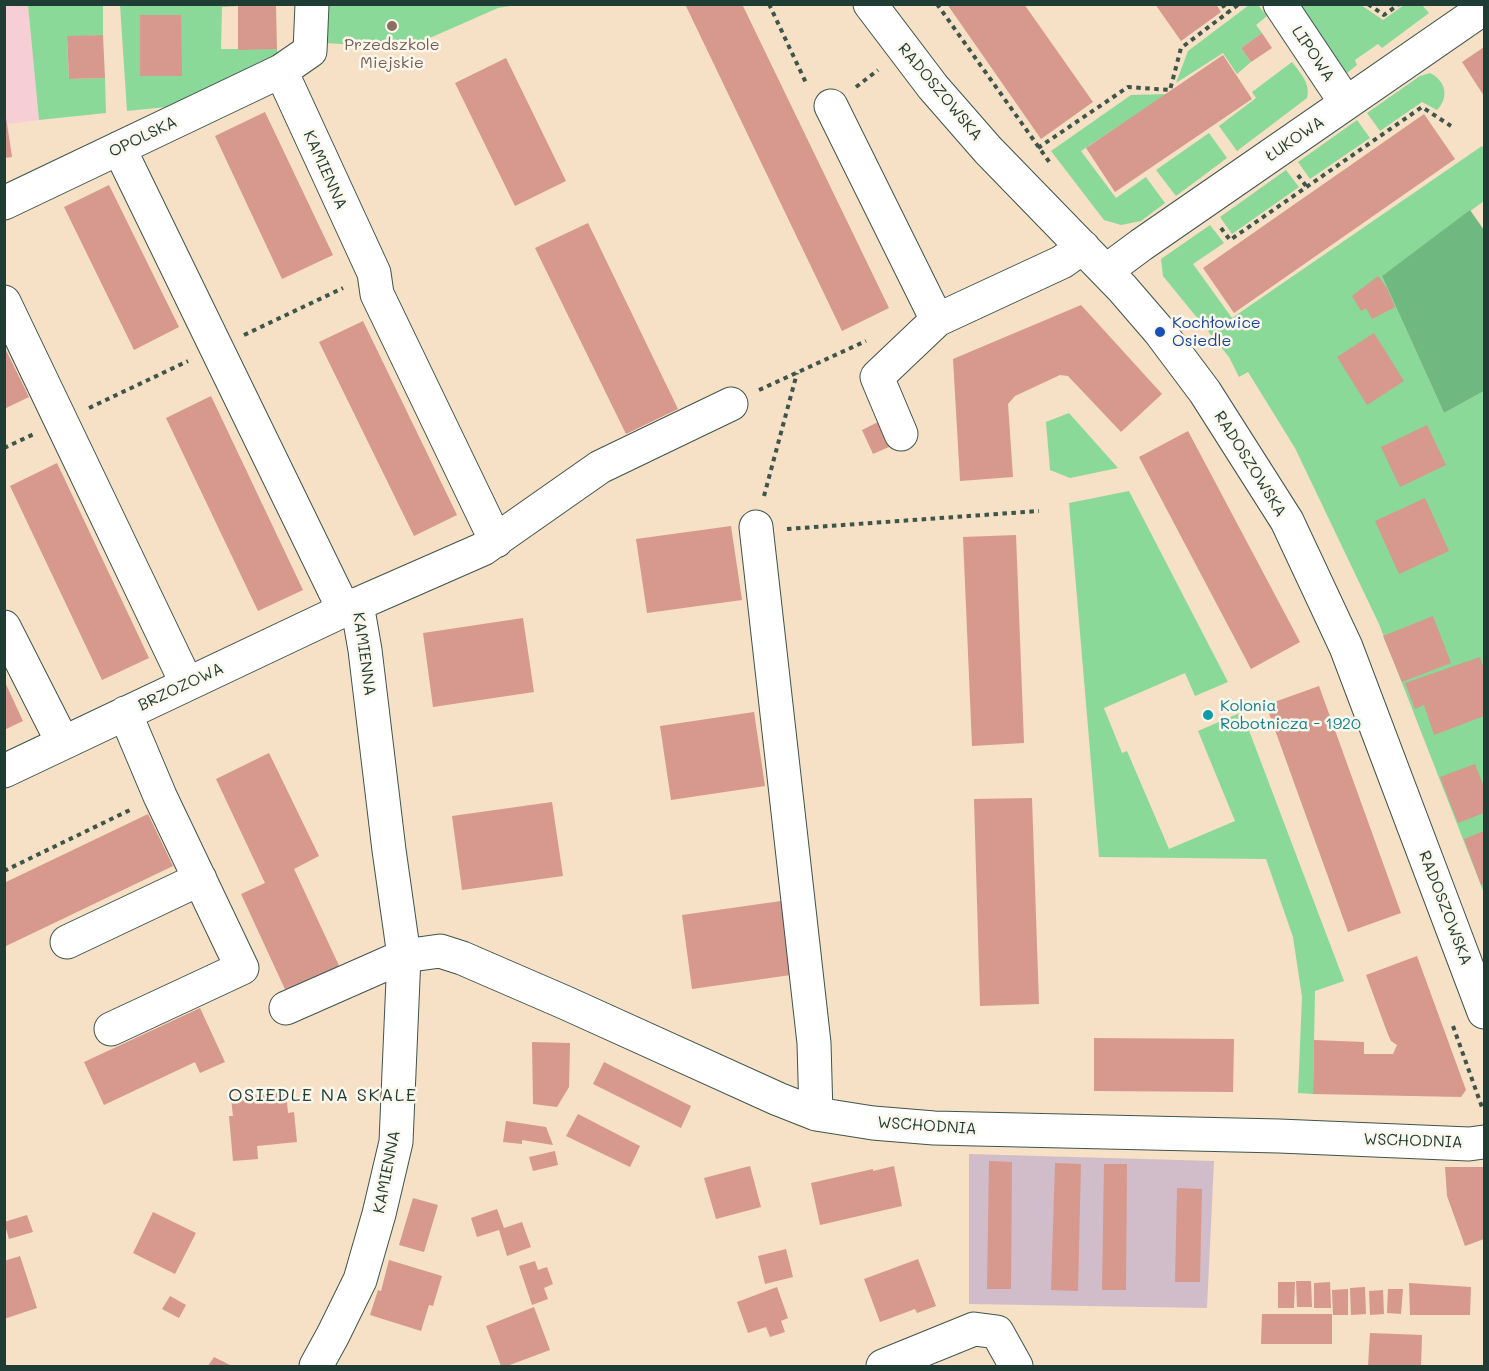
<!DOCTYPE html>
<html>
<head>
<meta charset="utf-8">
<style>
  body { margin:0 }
  #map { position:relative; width:1489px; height:1371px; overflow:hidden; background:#f6e0c6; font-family:Mali,sans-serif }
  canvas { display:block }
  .frame { position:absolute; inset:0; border:6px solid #1f3d34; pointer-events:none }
</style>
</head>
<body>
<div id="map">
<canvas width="1489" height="1371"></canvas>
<div class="frame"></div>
</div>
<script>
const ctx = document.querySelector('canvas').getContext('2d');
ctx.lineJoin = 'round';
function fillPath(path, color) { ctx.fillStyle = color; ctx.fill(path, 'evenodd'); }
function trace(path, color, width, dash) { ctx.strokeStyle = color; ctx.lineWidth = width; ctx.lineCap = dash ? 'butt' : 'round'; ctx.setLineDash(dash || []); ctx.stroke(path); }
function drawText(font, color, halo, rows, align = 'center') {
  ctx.font = font + ' Mali,sans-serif'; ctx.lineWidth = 5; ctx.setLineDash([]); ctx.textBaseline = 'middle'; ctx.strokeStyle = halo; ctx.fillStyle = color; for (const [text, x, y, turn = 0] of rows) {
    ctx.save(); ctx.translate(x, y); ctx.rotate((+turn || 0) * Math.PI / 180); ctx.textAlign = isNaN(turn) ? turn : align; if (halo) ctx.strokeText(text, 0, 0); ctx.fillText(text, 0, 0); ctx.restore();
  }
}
const built = new Path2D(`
  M4,5h24l11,115 -31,4 4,33 -7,1z`);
const industrial = new Path2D(`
  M969,1154l245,7 -7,147 -238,-4z`);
const green = new Path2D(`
  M28,5h75v30l-36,2 2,42 36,-1 1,35 -67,7z
  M120,5h118v1l-16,1 -1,42h56l1,10 -112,48 -39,4z
  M327,5h189l-18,3 -91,40 -82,-5z
  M1249,5h9l9,11 -11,9 6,8 -21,15 10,14 -14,12 -14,-21 -47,30 12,-32z
  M1291,5h70l22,15 21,-15h18l7,8 -47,35 -4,-4 -23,16 2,5 -10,8 -12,-5z
  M1292,62c8,11 19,21 15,36l-70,53 -18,-25 37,-28 -4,-6z
  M1430,73c15,7 20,24 7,37l-15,-8 -42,29 -13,-18 53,-37z
  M1167,94l-86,57 35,47 30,-21 19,26 -24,18 -20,4 -17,-5 -53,-69 80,-56z
  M1357,120l13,18 -60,41 -12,-17z
  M1209,133l18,25 -51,38 -20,-26z
  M1482,146l2,3v52l-102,75 62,137 40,-22v502l-105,-269 -84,-176 -47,-76 -9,5 -10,-20 -66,-81 -2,-17 49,-34 14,18 -31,21 39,54z
  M1286,170l13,17 -67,47 -12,-17z
  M1069,413l49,55 -48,10 -20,-8 -4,-48z
  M1129,491l99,191 -33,14 -10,-23 -81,35 18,45 5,-2 42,98 66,-28 -37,-90 44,-19 102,269 -29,10 -2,103 -15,-1 4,-96 -9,-60 -27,-78 -167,-2 -30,-354z`);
const forest = new Path2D(`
  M1470,210l14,20v161l-40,22 -62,-137z`);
const building = new Path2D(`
  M685,4h57l147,304 -47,23z
  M947,4h77l69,98 -52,37z
  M1155,4h61l5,8 -40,29z
  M238,6h38l1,43 -39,1z
  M140,15h41l1,61h-42z
  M1262,33l10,15 -21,14 -10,-14z
  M103,35l2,43 -36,1 -2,-43z
  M1484,47v49l-22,-34z
  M1223,55l29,44 -137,93 -29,-44z
  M506,58l60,123 -51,25 -60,-123z
  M4,105l8,52 -8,1z
  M265,112l68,143 -51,24 -67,-143z
  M1424,114l31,45 -221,154 -31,-45z
  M109,185l70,142 -45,23 -70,-143z
  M588,223l90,186 -52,25 -91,-186z
  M1378,276l9,12 8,19 -23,12 -6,-11 -5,3 -9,-15z
  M1081,305l81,89 -41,38 -53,-56 -8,-1 -45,21 -7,8 5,73 -53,4 -7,-122z
  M363,321l94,194 -43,21 -95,-194z
  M1374,333l30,48 -37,24 -30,-48z
  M4,346l25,51 -25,12z
  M211,396l92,194 -45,21 -92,-193z
  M886,418l12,25 -25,11 -11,-24z
  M1427,425l19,40 -46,22 -19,-40z
  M1188,431l112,211 -49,27 -112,-212z
  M57,463l92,195 -47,22 -92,-194z
  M1425,498l24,53 -50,23 -24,-53z
  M731,526l11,74 -95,13 -11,-74z
  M1016,535l8,208 -52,3 -9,-209z
  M1433,616l18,47 -49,19 -19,-46z
  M523,618l11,74 -101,15 -10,-74z
  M1480,657l4,12v47l-50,19 -10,-30 -9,4 -10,-26z
  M4,680l19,41 -19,9z
  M1319,686l82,227 -53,19 -82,-227z
  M754,712l11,74 -94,14 -11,-74z
  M269,753l50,103 -25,13 48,103 -53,26 -48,-104 24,-11 -49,-104z
  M1475,764l9,23v26l-26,10 -18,-46z
  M1032,798l7,206 -59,2 -6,-207z
  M552,802l11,74 -101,14 -10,-74z
  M148,814l25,52 -169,81v-64z
  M1484,831v53l-3,1 -17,-46z
  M781,901l10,74 -99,14 -10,-74z
  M1417,956l49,134 -5,7 -148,-3 1,-54 50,2v12h29l4,-9 -6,-4 -4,-9 -21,-57z
  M200,1008l25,54 -25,11 -5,-11 -91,43 -20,-43z
  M1094,1038l140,1 -1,53 -139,-1z
  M532,1042l38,1 -1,44 -12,20 -24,-3z
  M604,1062l87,44 -10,22 -88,-44z
  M286,1092l2,21 6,-1 3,30 -40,4 1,13 -25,2 -4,-45h4l-2,-18z
  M578,1114l62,32 -10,21 -64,-31z
  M506,1121l40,6 7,18 -31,-5v4l-19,-2z
  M555,1151l3,14 -25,6 -4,-14z
  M989,1161l23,1 -1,127h-24z
  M1055,1163l26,1 -3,127 -27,-1z
  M1104,1164h23l-1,126h-24z
  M750,1166l11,41 -45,12 -12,-41z
  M894,1166l8,40 -82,19 -9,-42 62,-14v2z
  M1445,1167h39v72l-19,7 -18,-50z
  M1177,1188l25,1 -2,93h-25z
  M413,1198l25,7 -14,47 -25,-7z
  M497,1209l7,19 18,-6 9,25 -24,9 -8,-26 -22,7 -6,-19z
  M153,1212l43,21 -21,41 -42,-21z
  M27,1215l6,17 -24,7 -5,-17z
  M786,1249l7,28 -28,7 -7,-28z
  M20,1256l17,52 -33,11v-58z
  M918,1259l18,47 -19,7 -2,-4 -35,13 -16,-43z
  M389,1260l53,16 -9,30 -4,-1 -8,26 -51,-16 8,-25 3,1z
  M535,1261l3,9 9,-3 6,17 -9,4 4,11 -16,6 -13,-39z
  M1296,1281h15l1,26h-15z
  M1278,1282h17l-1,26h-16z
  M1330,1282l1,26h-17v-25z
  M1409,1283l62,4 -1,28h-60z
  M777,1287l11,31 -7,3 4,11 -15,5 -4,-10 -18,6 -11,-31z
  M1365,1287l1,27 -15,1 -1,-27z
  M1348,1289v26h-15l-1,-25z
  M1388,1289h15l-2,25 -14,-1z
  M1383,1290l1,24 -14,1 -1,-24z
  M170,1296l16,9 -7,13 -17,-9z
  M534,1307l16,43 -43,16h-6l-15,-40z
  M1262,1314h70v30h-71z
  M1370,1333l52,2 -1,31h-53z
  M214,1357l18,9h-24z`);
const path = new Path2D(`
  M769,4l38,81
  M937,4l113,159
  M1222,4l6,9
  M1368,4l16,11 15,-11
  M856,87l22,-17
  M1038,148l90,-61 42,3 11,-42 58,-44
  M1298,175l8,11
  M1221,228l9,12 192,-133 29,19
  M244,335l99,-47
  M759,390l107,-49
  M89,408l99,-47
  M4,448l30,-14
  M764,496l33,-123
  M787,529l252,-18
  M4,871l128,-62
  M1453,1026l30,84`);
const minor = new Path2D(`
  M870,4l63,83 55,63 134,138 38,44 45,60 82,129 59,126 138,365
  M1280,4l66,99
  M281,71l93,202 3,21 119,247
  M831,106l106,214
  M119,148l225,462
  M4,203l277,-132 29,-20 2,-47
  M1106,271l35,-26 343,-237
  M4,302l183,382
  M901,434l-24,-57 60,-57 125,-58 21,-15
  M756,527l58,516 2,71
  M4,627l59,116
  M4,771l340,-161 139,-61 117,-82 131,-63
  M67,942l133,-63
  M286,1008l118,-52 36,-5 22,7 104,45 212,96 38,15 57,9 61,5 345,8 190,8 15,-2
  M111,1029l131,-61 -82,-172 -35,-83
  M316,1366l17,-31 27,-55 19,-66 17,-72 8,-186 -15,-106 -24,-200 -8,-46
  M883,1366l91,-37 23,3 19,34`);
const markers = [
  [392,26,6,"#8d6e63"],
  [1160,332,6,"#1a4fb4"],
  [1208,715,6,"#0f9aa8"]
];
const educationNames = [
  ["Przedszkole",392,45],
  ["Miejskie",392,63]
];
const streetNames = [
  ["LIPOWA",1313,54,56],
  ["RADOSZOWSKA",940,92,50],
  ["OPOLSKA",143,137,-26],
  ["ŁUKOWA",1295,139,-34],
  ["KAMIENNA",325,170,66],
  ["RADOSZOWSKA",1250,464,58],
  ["KAMIENNA",364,654,82],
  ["BRZOZOWA",181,687,-25],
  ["RADOSZOWSKA",1445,908,69],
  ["WSCHODNIA",927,1126,4],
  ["WSCHODNIA",1413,1141,2],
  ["KAMIENNA",387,1172,-79]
];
const transitNames = [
  ["Kochłowice",1172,323],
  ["Osiedle",1172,341]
];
const cultureNames = [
  ["Kolonia",1220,706],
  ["Robotnicza - 1920",1220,724]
];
const neighbourhoodNames = [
  ["OSIEDLE NA SKALE",323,1095]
];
fillPath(built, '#f6cfd6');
fillPath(industrial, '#d1bdc9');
fillPath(green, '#8ad998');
fillPath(forest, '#6fb980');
fillPath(building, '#d7988d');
trace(minor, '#3f554a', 35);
trace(path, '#3f554a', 4, [4.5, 4.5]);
trace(minor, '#fff', 33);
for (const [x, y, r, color] of markers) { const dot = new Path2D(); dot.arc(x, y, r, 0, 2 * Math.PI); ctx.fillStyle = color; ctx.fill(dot); trace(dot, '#fbf7ec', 2); }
drawText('16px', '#785e54', '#fbf7ec', educationNames);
drawText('16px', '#1f3d34', '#fbf7ec', streetNames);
drawText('16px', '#164399', '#fbf7ec', transitNames, 'left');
drawText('16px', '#0d838f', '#fbf7ec', cultureNames, 'left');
ctx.letterSpacing = '1.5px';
drawText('18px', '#1f3d34', '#fbf7ec', neighbourhoodNames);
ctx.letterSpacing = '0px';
</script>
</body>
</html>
